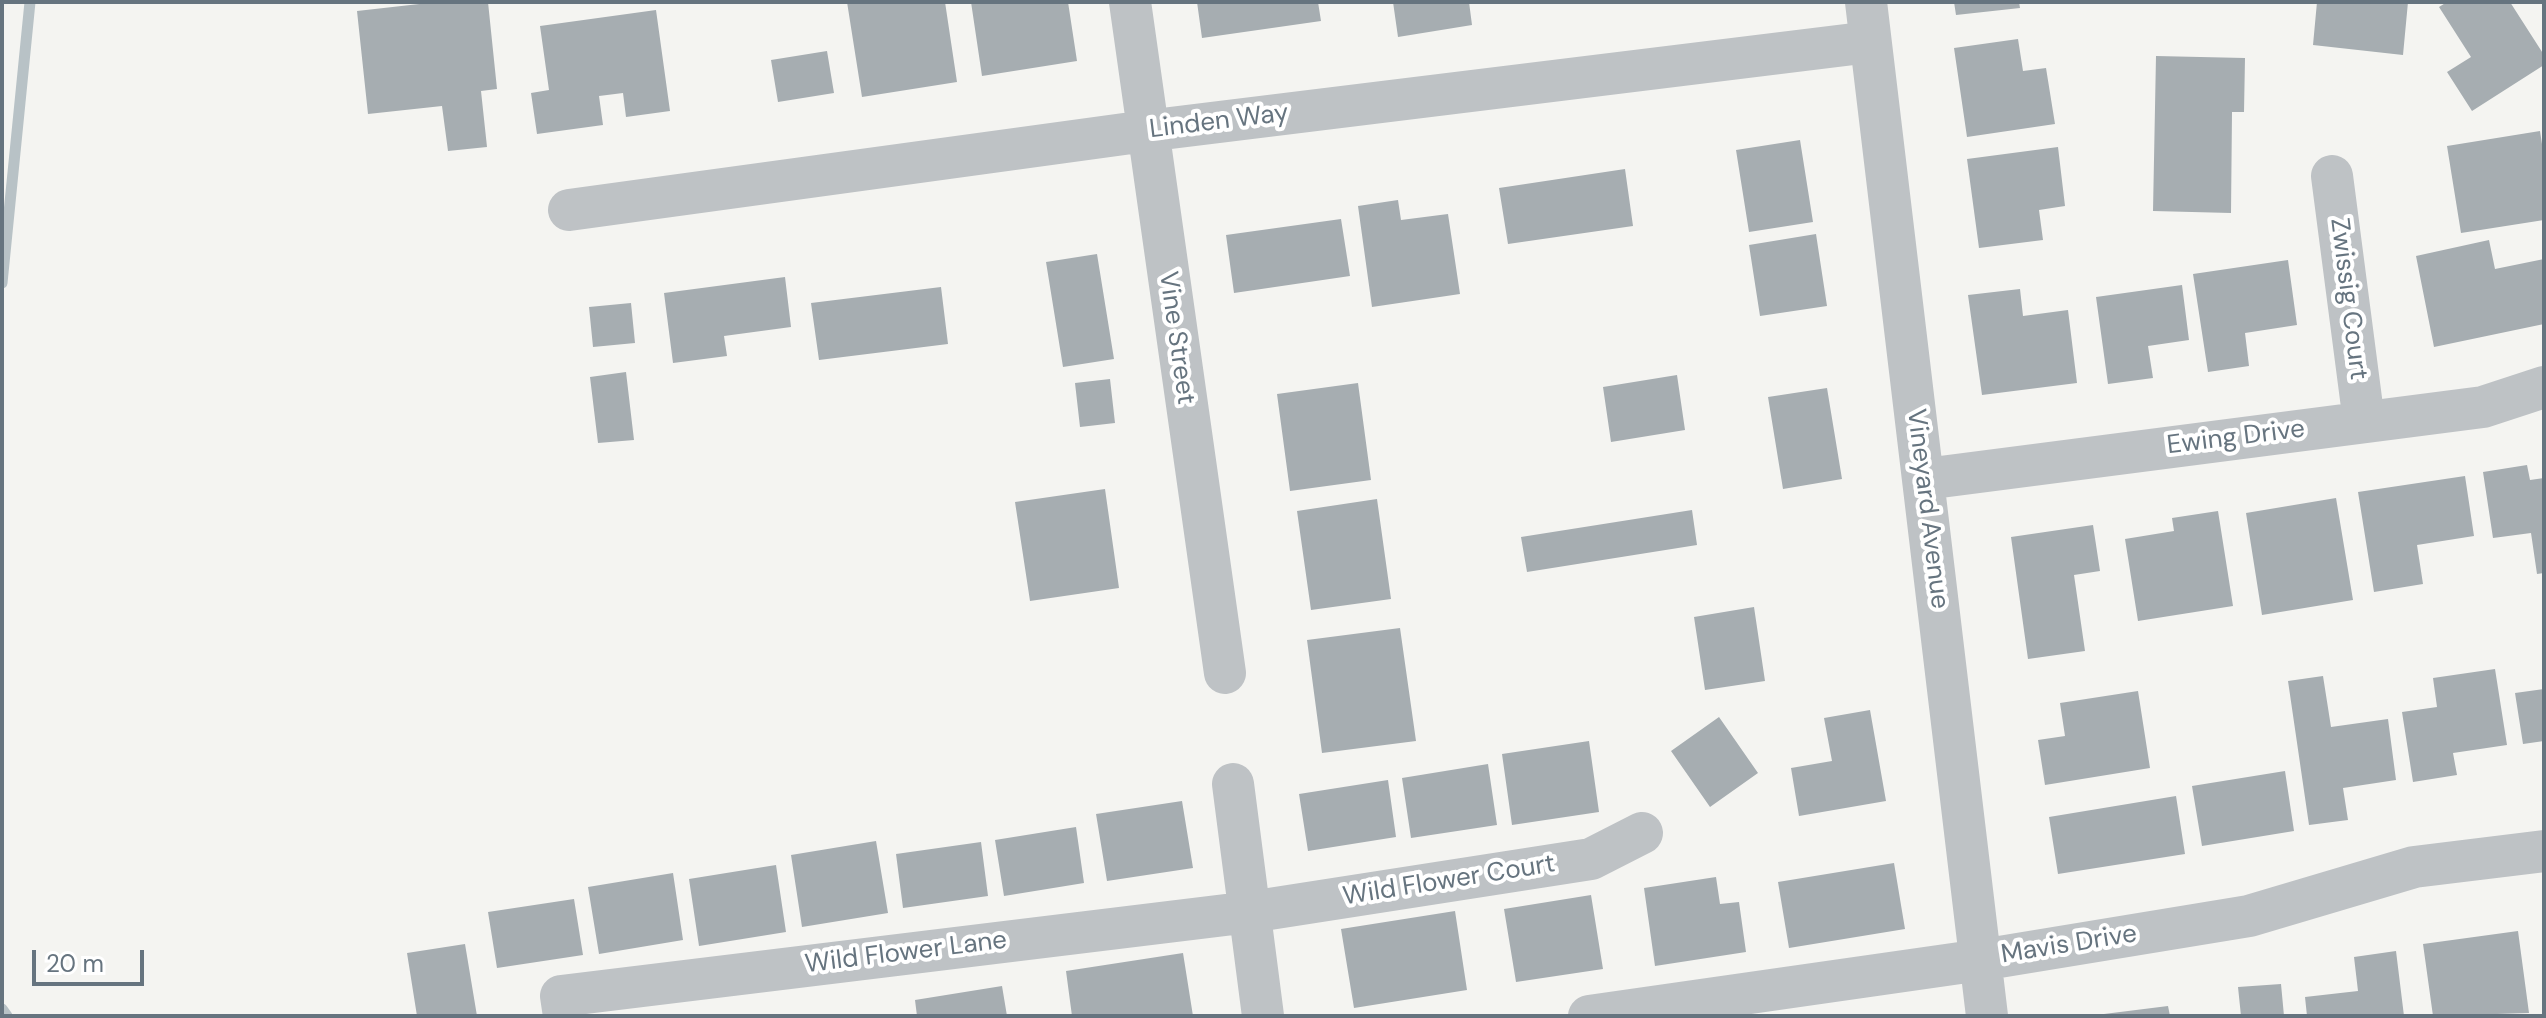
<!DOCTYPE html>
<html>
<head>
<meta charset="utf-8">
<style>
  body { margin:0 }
  #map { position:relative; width:2546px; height:1018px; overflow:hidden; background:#f4f4f1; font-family:"DM Sans",sans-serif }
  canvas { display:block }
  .frame { position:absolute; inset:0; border:4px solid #66747f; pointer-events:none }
  .scale { position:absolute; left:32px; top:950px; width:112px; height:36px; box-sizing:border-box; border:4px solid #66747f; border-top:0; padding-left:10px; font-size:24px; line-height:28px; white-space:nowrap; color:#66747f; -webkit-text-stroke:6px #fff; paint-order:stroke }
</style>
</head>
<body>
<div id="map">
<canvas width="2546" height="1018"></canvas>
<div class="frame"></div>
<div class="scale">20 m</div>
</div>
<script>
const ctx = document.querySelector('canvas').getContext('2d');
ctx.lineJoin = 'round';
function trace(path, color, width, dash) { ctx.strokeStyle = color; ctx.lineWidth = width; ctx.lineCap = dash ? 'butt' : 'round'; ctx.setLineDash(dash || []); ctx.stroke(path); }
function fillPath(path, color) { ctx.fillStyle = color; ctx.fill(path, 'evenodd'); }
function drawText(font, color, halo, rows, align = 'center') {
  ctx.font = font + ' "DM Sans",sans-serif'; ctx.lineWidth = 8; ctx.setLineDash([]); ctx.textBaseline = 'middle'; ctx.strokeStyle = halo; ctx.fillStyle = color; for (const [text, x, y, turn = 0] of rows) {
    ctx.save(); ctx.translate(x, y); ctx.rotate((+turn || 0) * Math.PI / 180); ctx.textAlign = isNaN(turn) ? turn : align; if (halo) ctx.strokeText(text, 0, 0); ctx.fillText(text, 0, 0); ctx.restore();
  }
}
const stream = new Path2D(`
  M2,283l28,-281
  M2,1009l5,7`);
const building = new Path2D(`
  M437,2h51l9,87 -16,2 6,56 -39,4 -6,-45 -74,8 -11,-103z
  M847,2h98l12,80 -95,15z
  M971,2h97l9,59 -95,15z
  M1197,2h121l3,19 -119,17z
  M1393,2h76l3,23 -74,12z
  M1954,2h65l1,6 -64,7z
  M2317,2h91l-5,53 -90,-10z
  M2447,2h63l34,53v10l-72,46 -25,-39 24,-15 -32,-50z
  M656,10l14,101 -44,6 -3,-24 -24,3 4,29 -66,9 -6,-41 18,-3 -9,-64z
  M2018,39l5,32 23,-3 9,56 -88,13 -13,-89z
  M827,51l7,42 -56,9 -7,-42z
  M2156,56l89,2 -1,54h-12l-1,101 -78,-2z
  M2540,131l4,26v63l-83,13 -14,-87z
  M1800,140l13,82 -64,10 -13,-82z
  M2058,147l7,59 -26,4 4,30 -64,8 -12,-89z
  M1625,169l8,57 -125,18 -9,-56z
  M1398,200l3,20 47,-6 12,80 -88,13 -14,-101z
  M1341,219l9,57 -116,17 -8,-58z
  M1816,234l11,72 -67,10 -11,-71z
  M2489,240l6,29 49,-10v65l-110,23 -18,-91z
  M1097,254l17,105 -51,8 -17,-105z
  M2288,260l9,65 -52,8 4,33 -41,6 -15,-98z
  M785,277l6,50 -67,9 3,20 -54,7 -9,-70z
  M2182,285l7,55 -41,6 5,32 -45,6 -12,-87z
  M941,287l7,57 -129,16 -8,-57z
  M2020,289l3,27 45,-6 9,73 -95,12 -14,-100z
  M631,303l4,40 -42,4 -4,-40z
  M626,372l8,68 -36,3 -8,-66z
  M1677,375l8,55 -74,12 -8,-55z
  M1110,379l5,44 -35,4 -5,-44z
  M1358,383l13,97 -81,11 -13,-97z
  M1827,388l15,91 -59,10 -15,-92z
  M2527,465l3,15 14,-2v95l-7,1 -6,-41 -38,5 -10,-66z
  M2465,476l9,60 -57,9 6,39 -49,8 -16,-100z
  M1105,489l14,99 -89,13 -15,-99z
  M2336,498l17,102 -91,15 -16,-102z
  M1377,499l14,100 -80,11 -14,-99z
  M1692,510l5,35 -170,27 -6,-35z
  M2218,511l15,95 -95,15 -13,-82 49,-8 -2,-13z
  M2093,525l7,46 -26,4 11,76 -57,8 -17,-122z
  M1754,607l11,74 -60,9 -11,-73z
  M1400,628l16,113 -94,12 -15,-113z
  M2495,669l12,76 -54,8 4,22 -44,7 -11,-70 35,-5 -4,-29z
  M2323,676l8,51 57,-8 8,61 -53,8 5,32 -39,5 -21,-144z
  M2544,689v52l-21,3 -8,-51z
  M2138,691l12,77 -105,17 -7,-45 27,-4 -5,-33z
  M1870,710l16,91 -87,15 -8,-48 41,-7 -8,-43z
  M1719,717l39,56 -48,34 -39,-56z
  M1589,741l10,71 -87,13 -10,-71z
  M1488,764l9,61 -86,13 -9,-60z
  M2285,771l9,60 -92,15 -10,-60z
  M1388,780l8,57 -88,14 -9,-57z
  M2176,796l9,58 -127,20 -9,-57z
  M1182,801l11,67 -86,13 -11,-67z
  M1076,827l8,56 -80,13 -9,-56z
  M876,841l12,72 -86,14 -11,-72z
  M981,842l7,54 -85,12 -7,-54z
  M1894,863l11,66 -116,19 -11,-66z
  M776,865l10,67 -87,14 -10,-67z
  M673,873l10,67 -84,14 -11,-67z
  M1716,877l4,27 19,-2 7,50 -91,14 -11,-78z
  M1591,895l12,74 -87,13 -12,-73z
  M574,899l9,56 -86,13 -9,-56z
  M1455,911l12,79 -113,18 -13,-79z
  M2518,931l11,82 -96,3 -10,-72z
  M465,944l12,72h-60l-10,-63z
  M2396,951l8,65h-97l-2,-19 53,-6 -4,-34z
  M1183,953l10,63h-121l-6,-45z
  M2281,984l3,32h-43l-3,-29z
  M1002,986l5,30h-90l-2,-16z
  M2168,1006l2,10h-66v-2z`);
const minor = new Path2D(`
  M1130,2l95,671
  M1866,2l121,1014
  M2332,176l32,246
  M569,210l577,-79 724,-89
  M1925,479l558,-72 61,-20
  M1233,784l30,232
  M564,1016l-3,-20 689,-84 341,-53 51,-26
  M1589,1016l392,-56 268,-44 165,-49 130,-16`);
const streetNames = [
  ["Linden Way",1219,122,-7],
  ["Zwissig Court",2348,299,83],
  ["Vine Street",1176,338,82],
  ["Ewing Drive",2236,438,-7],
  ["Vineyard Avenue",1927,509,83],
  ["Wild Flower Court",1449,881,-9],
  ["Mavis Drive",2069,945,-9],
  ["Wild Flower Lane",906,953,-7]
];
trace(stream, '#b8c2c6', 11);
fillPath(building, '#a6adb1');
trace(minor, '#bec2c5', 42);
drawText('26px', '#66747f', '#fff', streetNames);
</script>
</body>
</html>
